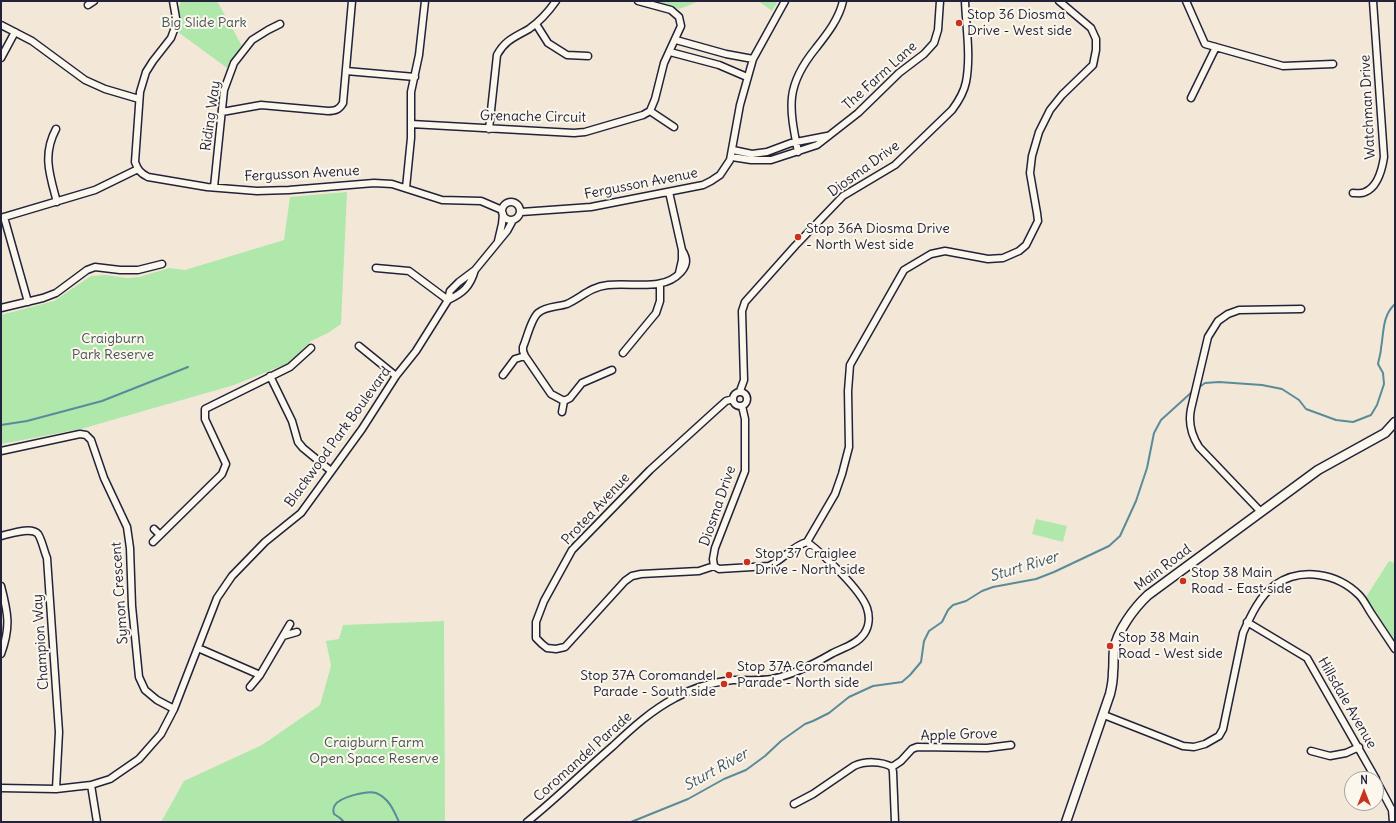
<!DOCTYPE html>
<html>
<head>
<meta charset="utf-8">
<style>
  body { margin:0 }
  #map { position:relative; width:1396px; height:823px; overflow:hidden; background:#f3e8d8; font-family:Delius,sans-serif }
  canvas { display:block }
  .frame { position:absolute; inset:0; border:2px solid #22223b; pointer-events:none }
  .north { position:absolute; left:1344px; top:771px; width:40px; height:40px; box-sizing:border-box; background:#fbf7ec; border:1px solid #a4a2a5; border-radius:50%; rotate:0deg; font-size:11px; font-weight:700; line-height:16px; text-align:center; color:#22223b }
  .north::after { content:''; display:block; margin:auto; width:14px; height:18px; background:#c8321e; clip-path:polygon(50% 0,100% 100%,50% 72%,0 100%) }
</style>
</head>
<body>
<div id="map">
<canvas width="1396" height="823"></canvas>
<div class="frame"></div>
<div class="north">N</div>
</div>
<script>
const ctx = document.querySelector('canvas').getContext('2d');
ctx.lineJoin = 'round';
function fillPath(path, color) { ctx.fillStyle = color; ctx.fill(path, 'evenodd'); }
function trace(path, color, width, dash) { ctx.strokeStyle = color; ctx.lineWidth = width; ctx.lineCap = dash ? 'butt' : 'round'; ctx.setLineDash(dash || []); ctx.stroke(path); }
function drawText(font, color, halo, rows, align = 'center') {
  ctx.font = font + ' Delius,sans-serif'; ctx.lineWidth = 4; ctx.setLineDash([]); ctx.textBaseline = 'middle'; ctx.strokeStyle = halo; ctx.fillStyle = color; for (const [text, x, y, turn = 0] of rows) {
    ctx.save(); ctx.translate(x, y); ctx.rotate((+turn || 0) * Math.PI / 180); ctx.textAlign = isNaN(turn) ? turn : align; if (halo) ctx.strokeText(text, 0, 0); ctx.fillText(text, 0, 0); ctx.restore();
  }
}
const green = new Path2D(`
  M182,1h35l25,45 -8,10 -7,12 -49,-36c2,-9 -2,-25 4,-31z
  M656,1h47l-6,1 -18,7z
  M758,1h20l-6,10z
  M347,192l-6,132 -13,9 -17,8 -22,22 -55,22 -153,44 -80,15v-129l53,-14 37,-25 15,-1 21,3 12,-1 30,-9 16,2 99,-30 6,-43z
  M1036,519l31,7 -4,16 -31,-8z
  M1389,561l6,2v78l-29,-44z
  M444,621l1,201h-284l23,-41 78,-36 58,-40 11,-39 -5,-25 13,-2 4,-14z`);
const stream = new Path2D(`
  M1198,388l7,-5 14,-1 43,3 20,4 17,11 7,9 30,11 17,2 18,-7 6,-10 7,-21 -1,-11 -5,-9c1,-6 3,-11 3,-16 3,-16 1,-32 14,-44
  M1,425l26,-4 75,-20 86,-34
  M344,822l-4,-4 -6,-4c-1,-3 -1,-6 1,-9 5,-8 33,-15 41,-12 13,5 18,18 23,29
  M631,822l57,-23 36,-20 22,-9 19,-14 16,-15 24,-17 8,-3 16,-8 20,-16 24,-11 29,-4 8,-7 11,-13 3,-21 5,-10 13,-9 6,-12 5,-5 13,-4 16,-10 11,-4 43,-8 18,-7 55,-26 11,-10 16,-35 11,-33 7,-35 7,-13 32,-29`);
const minor = new Path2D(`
  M173,1l3,17 -2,12 -3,8 -18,23 -7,11 -6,20 -5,70c3,8 5,11 13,15l59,10 50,4 32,-1 85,-7 18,1 50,16 39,1 21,9
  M1186,1l19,43 78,22 50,-2
  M88,5l6,-4
  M536,24l12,19 19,12 21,1
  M1,25l31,16 53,39 20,9 34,10
  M676,40l50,14 27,5
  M670,52l49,13 28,12
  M1,58l14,-26
  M346,71l69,6
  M1191,98l25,-51
  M650,111l24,16
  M222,112l39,-7 67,6c7,0 11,-1 15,-8l9,-102
  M411,124l163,9 11,-1 58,-17 7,-4 5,-12 9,-36 17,-37 -2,-9 -8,-7 -33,-9
  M56,129c-14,26 -6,47 1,73
  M489,129l8,-74c8,-15 18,-18 32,-26 10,-7 20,-18 27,-28
  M733,150l19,4 15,-2 24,-9 36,-7
  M798,152c-9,-46 -13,-66 18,-104 11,-14 23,-29 27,-47
  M732,157l19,3h20l46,-15 41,-32 41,-40 25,-19 10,-11 4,-13 2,-29
  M214,187l10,-97 10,-27 18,-23 16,-10 12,-6
  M406,188l5,-50v-46l8,-37 6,-54
  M669,192l13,58v10l-3,13
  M1353,193c4,0 9,1 12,-1 13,-5 17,-22 19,-35l-11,-156
  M502 211a9 9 0 1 1 18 0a9 9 0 1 1-18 0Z
  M521,212l70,-5 112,-22 8,-4 9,-6 10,-15 10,-55 13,-46 32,-58
  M4,217l24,85
  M1,218l94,-28 43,-21
  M498,241l4,-17 1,-10
  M376,268l33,3 39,29
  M448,300c15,-7 22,-13 27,-30
  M1,308l42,-10 13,-5 31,-23 8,-3 25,3h18l24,-6
  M359,346l37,30
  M623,353l33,-40 4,-12v-17
  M612,370l-30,13 -12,15 -6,3 -13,-7 -26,-38 -2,-5v-4c4,-9 8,-28 15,-34 8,-7 20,-6 29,-9 15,-7 23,-17 41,-19 25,-3 55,7 73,-13 7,-8 6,-14 1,-22
  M503,375l12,-16 10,-3
  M270,376l22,45 6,21 5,6 28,23
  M740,391l4,-11 -2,-69 3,-9 50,-56 48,-50 52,-31 57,-55c6,-8 12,-18 14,-28 5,-26 0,-55 -1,-81
  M733 399a7 7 0 1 1 14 0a7 7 0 1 1-14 0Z
  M562,412l2,-11
  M1,451l79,-17 6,1 5,5 13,38 23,49 3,21 2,58 7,71 6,13 12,10 17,9
  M1261,512l-62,-65c-7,-11 -11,-24 -8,-38l17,-72 10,-16 10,-7 11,-4 62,-1
  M154,529l6,6
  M1,536c9,-2 30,-10 37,-2 4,6 6,17 9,24l12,174 -3,57
  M153,542l69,-68 4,-10 -21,-45v-10l85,-42 21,-19
  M807,542l28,-48 7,-20 7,-27 -1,-56 2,-26 54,-95 27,-16 14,-3 43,8 15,-1 16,-7 7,-6 12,-24 -1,-8 -7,-40 2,-17 7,-24 11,-22 12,-15 31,-30 3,-15v-11l-5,-11 -32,-27
  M714,566l-15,5 -58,3 -9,2 -7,5 -60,66 -9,2 -9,-1 -5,-4 -6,-6v-16l8,-21 28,-51 78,-80 66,-60 10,-9 7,-2
  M714,566l-1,-7 2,-11 30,-77v-52l-3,-13
  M714,566l5,3 50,-3c14,-6 23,-20 38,-24
  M1,586c7,27 10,41 0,68
  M1247,622l60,36 69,121
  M283,636l14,-4
  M198,648l62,27 30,-51
  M250,687l10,-12
  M1104,715l79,31 11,1 11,-3 14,-8 4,-7 20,-96c7,-16 17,-38 32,-48 26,-18 62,-12 84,10 5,5 8,12 12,18 8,12 16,24 24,36
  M1311,751l19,5 16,-3 13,-6
  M892,767l9,-6 11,-12 5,-2 70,1 24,-3
  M1376,780l16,30 1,12
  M91,785l6,37
  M1,788l55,1 35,-4 19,-6 29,-20 22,-25 13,-25 43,-111 15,-22 33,-34 36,-29 61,-84 34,-53 20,-25 32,-51 2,-9 9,-9 16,-12 32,-39 6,-11
  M794,804l19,-10 41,-28c11,-5 27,-5 38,1l1,5 2,50
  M527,822c30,-24 57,-51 86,-76 19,-18 39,-36 62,-48 17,-10 38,-16 58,-18 12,0 26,1 39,-1 21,-4 42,-15 61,-26 10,-5 24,-9 31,-19 5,-7 6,-17 3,-26 -6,-18 -44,-54 -60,-66`);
const major = new Path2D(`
  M1066,822l44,-128c2,-8 3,-15 3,-22 1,-8 0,-15 1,-22 3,-19 20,-42 34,-55l170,-125 67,-37 10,-11`);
const markers = [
  [959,23,4,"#c8321e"],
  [798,237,4,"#c8321e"],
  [747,562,4,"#c8321e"],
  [1183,581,4,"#c8321e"],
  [1110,646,4,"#c8321e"],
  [729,675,4,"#c8321e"],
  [724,684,4,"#c8321e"]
];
const poiNames = [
  ["Stop 36 Diosma",967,15],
  ["Drive - West side",967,31],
  ["Stop 36A Diosma Drive",806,229],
  ["- North West side",806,245],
  ["Stop 37 Craiglee",755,554],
  ["Drive - North side",755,570],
  ["Stop 38 Main",1191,573],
  ["Road - East side",1191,589],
  ["Stop 38 Main",1118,638],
  ["Road - West side",1118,654],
  ["Stop 37A Coromandel",737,667],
  ["Parade - North side",737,683],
  ["Stop 37A Coromandel",716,676,"right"],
  ["Parade - South side",716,692,"right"]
];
const parkNames = [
  ["Big Slide Park",204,23],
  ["Craigburn",113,339],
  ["Park Reserve",113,355],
  ["Craigburn Farm",374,743],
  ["Open Space Reserve",374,759]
];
const streetNames = [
  ["The Farm Lane",880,76,-42],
  ["Watchman Drive",1368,107,-93],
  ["Riding Way",211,116,-82],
  ["Grenache Circuit",533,117,1],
  ["Diosma Drive",864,169,-36],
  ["Fergusson Avenue",302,174,-3],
  ["Fergusson Avenue",641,184,-11],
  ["Blackwood Park Boulevard",338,437,-54],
  ["Diosma Drive",718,506,-71],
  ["Protea Avenue",596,509,-47],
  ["Main Road",1163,568,-37],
  ["Symon Crescent",120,593,-94],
  ["Champion Way",41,642,-94],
  ["Hillsdale Avenue",1347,703,60],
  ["Apple Grove",959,735,-2],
  ["Coromandel Parade",583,757,-42]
];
const waterNames = [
  ["Sturt River",1024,567,-17],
  ["Sturt River",716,770,-29]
];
fillPath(green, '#b0e7aa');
trace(stream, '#5a8b9a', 2);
trace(minor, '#22223b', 9);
trace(major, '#22223b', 11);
trace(minor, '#fbf7ec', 6);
trace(major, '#fbf7ec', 8);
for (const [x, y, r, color] of markers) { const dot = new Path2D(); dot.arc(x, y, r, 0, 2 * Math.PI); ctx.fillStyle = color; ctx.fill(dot); trace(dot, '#fbf7ec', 1.5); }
drawText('14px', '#22223b', '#fbf7ec', poiNames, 'left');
drawText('14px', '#465357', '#fbf7ec', parkNames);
drawText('14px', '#22223b', '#fbf7ec', streetNames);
drawText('italic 15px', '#3e576a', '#fbf7ec', waterNames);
</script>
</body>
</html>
